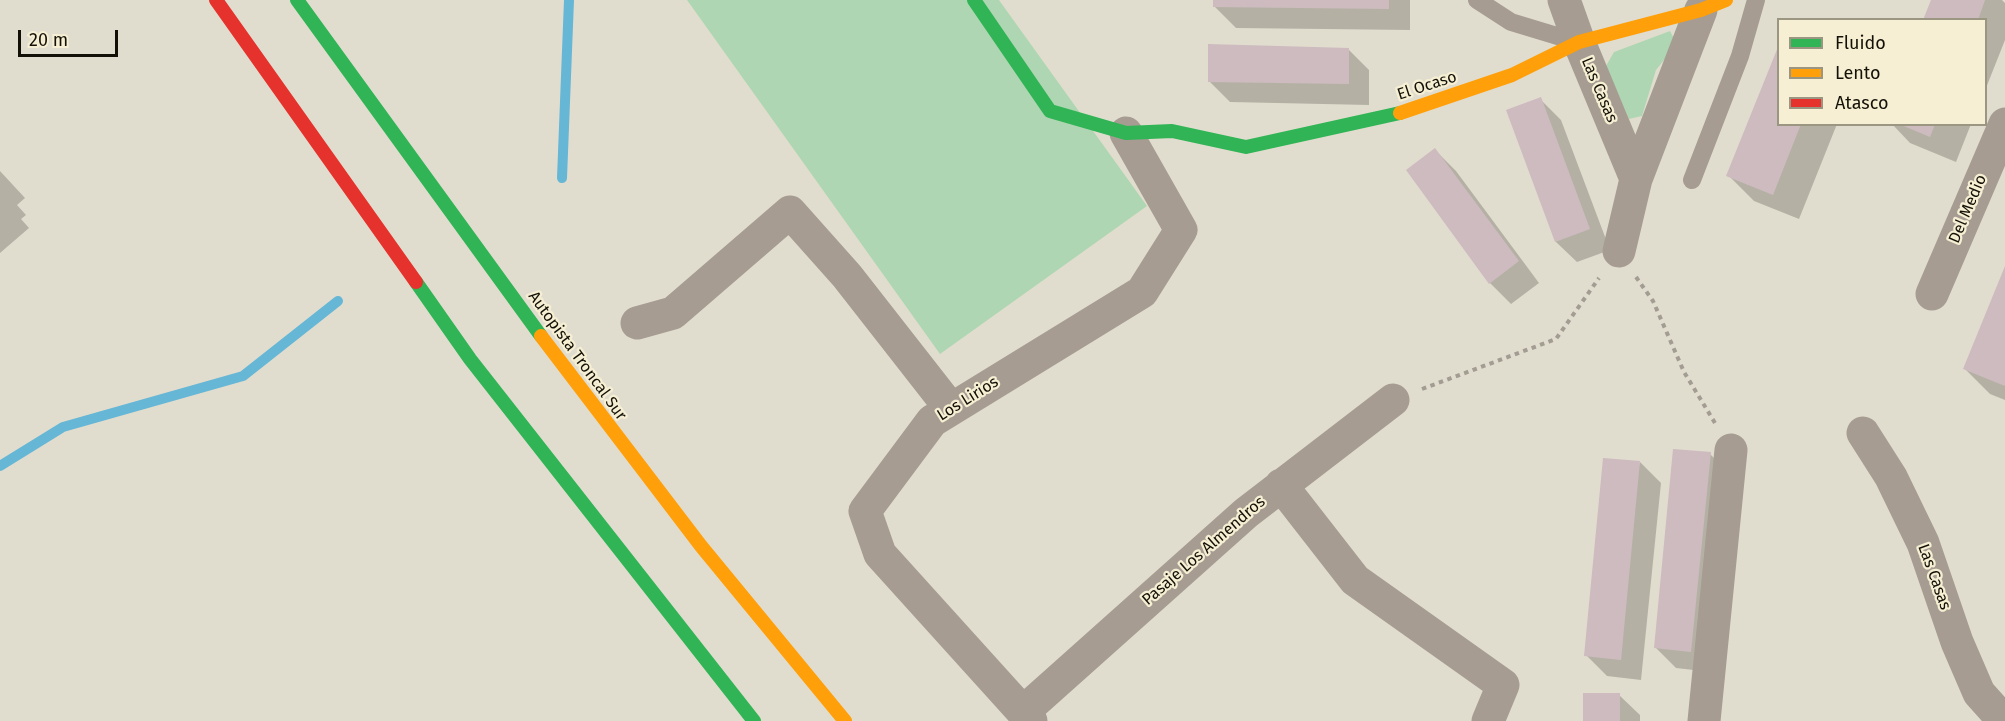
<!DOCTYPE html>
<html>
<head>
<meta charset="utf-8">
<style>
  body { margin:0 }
  #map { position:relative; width:2005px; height:721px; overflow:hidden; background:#e1ddce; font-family:"Fira Sans",sans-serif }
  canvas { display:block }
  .legend { position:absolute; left:1777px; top:18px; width:210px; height:108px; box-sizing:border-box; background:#f6efd3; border:2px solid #9b9681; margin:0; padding:8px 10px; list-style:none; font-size:18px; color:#131107 }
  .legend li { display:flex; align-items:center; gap:12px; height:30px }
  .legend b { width:30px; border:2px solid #9b9681 }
  .scale { position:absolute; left:18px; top:30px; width:100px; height:27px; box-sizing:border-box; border:3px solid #131107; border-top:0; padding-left:8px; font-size:18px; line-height:21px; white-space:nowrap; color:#131107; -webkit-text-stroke:4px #f6efd3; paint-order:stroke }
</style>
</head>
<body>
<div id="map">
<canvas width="2005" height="721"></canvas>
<ul class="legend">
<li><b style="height:8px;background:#30b455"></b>Fluido</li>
<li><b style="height:8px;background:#ff9f0a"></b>Lento</li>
<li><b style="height:8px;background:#e5322d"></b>Atasco</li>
</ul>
<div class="scale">20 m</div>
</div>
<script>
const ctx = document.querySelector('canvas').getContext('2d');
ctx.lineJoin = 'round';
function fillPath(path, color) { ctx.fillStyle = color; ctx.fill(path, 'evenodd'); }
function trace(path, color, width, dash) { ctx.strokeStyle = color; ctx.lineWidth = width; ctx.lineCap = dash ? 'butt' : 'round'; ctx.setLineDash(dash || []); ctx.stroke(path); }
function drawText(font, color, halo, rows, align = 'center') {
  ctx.font = font + ' "Fira Sans",sans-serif'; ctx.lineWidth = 4.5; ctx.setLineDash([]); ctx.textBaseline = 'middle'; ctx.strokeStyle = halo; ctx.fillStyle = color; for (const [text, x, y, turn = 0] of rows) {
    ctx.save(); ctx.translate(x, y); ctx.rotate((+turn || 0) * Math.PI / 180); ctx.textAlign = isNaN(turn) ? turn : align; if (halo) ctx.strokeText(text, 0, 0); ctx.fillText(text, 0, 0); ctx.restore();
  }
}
const green = new Path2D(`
  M687,0h312l148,206 -207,148z
  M1670,31l7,13 -21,26 -14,46 -13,3 -23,-53 8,-14z`);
const shadow = new Path2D(`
  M1215,0h195v30l-174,-2 -21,-21z
  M1932,0h70l3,3v37l-19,48v-68h-62z
  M1348,49l21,21v35l-139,-3 -21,-21z
  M1778,51v73h59l-38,95 -45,-18 -26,-26z
  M1540,99l21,21 49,130 -33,12 -21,-20 -48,-131z
  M1892,124h79l-15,38 -46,-19z
  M1435,150l21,21 83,112 -28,21 -21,-21 -82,-112z
  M0,171l25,27 -8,7 9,10 -5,4 8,9 -29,25z
  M2005,270v130l-15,-6 -26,-26z
  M1710,454l21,21 -20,197 -35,-4 -21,-21z
  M1640,462l21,21 -20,197 -34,-4 -21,-21z
  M1619,695l21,20v6h-56z`);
const stream = new Path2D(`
  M562,178l7,-178
  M0,466l63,-39 180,-51 95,-75`);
const building = new Path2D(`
  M1213,0h176v9l-176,-2z
  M1931,0h54l-7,20h-55z
  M1208,44l141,4v36l-141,-2z
  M1778,47v77h23l-28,71 -47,-19z
  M1541,97l49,132 -35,13 -49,-132z
  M1899,124h36l-5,13z
  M1435,148l84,113 -30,23 -83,-114z
  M2005,266v120l-42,-17z
  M1673,449l38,3 -20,200 -37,-4z
  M1603,458l37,3 -19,199 -37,-4z
  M1583,693h37v28h-37z`);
const path = new Path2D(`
  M1636,277l17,24 31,71 31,51
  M1422,389l134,-50 43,-61`);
const lane = new Path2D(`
  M1477,0l34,22 66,20
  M1692,180l48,-124 16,-56`);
const street = new Path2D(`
  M1564,0l15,42 57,137
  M1619,251l17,-72 65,-169
  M1932,294l73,-170
  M637,323l36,-10 117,-101 57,64 104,133
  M1863,433l28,44 32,66 34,99 22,51 25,28
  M1281,485l74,95 148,105 -15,36
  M1023,712l223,-199 147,-113
  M1031,721l-151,-167 -15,-43 67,-90 210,-129 39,-62 -55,-97
  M1704,721l27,-271`);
const fast = new Path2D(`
  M297,0l244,336
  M974,0l76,111 76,22 46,-2 74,16 154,-34
  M416,282l54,77 284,362`);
const slow = new Path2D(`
  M1400,113l112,-38 67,-33 122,-32 25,-10
  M541,336l160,210 144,175`);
const jam = new Path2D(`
  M216,0l200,282`);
const streetNames = [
  ["El Ocaso",1427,86,-18],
  ["Las Casas",1599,90,67],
  ["Del Medio",1968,209,-67],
  ["Autopista Troncal Sur",577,356,54],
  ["Los Lirios",968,399,-32],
  ["Pasaje Los Almendros",1204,551,-41],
  ["Las Casas",1934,577,70]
];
fillPath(green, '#afd6b2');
fillPath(shadow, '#0003');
trace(stream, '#66b6d6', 10);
fillPath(building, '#cdbbbf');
trace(path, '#a39c92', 4, [4.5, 4.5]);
trace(lane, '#a69c92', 18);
trace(street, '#a69c92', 33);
trace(fast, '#30b455', 14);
trace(slow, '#ff9f0a', 14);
trace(jam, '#e5322d', 14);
drawText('16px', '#131107', '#f6efd3', streetNames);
</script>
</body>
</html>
